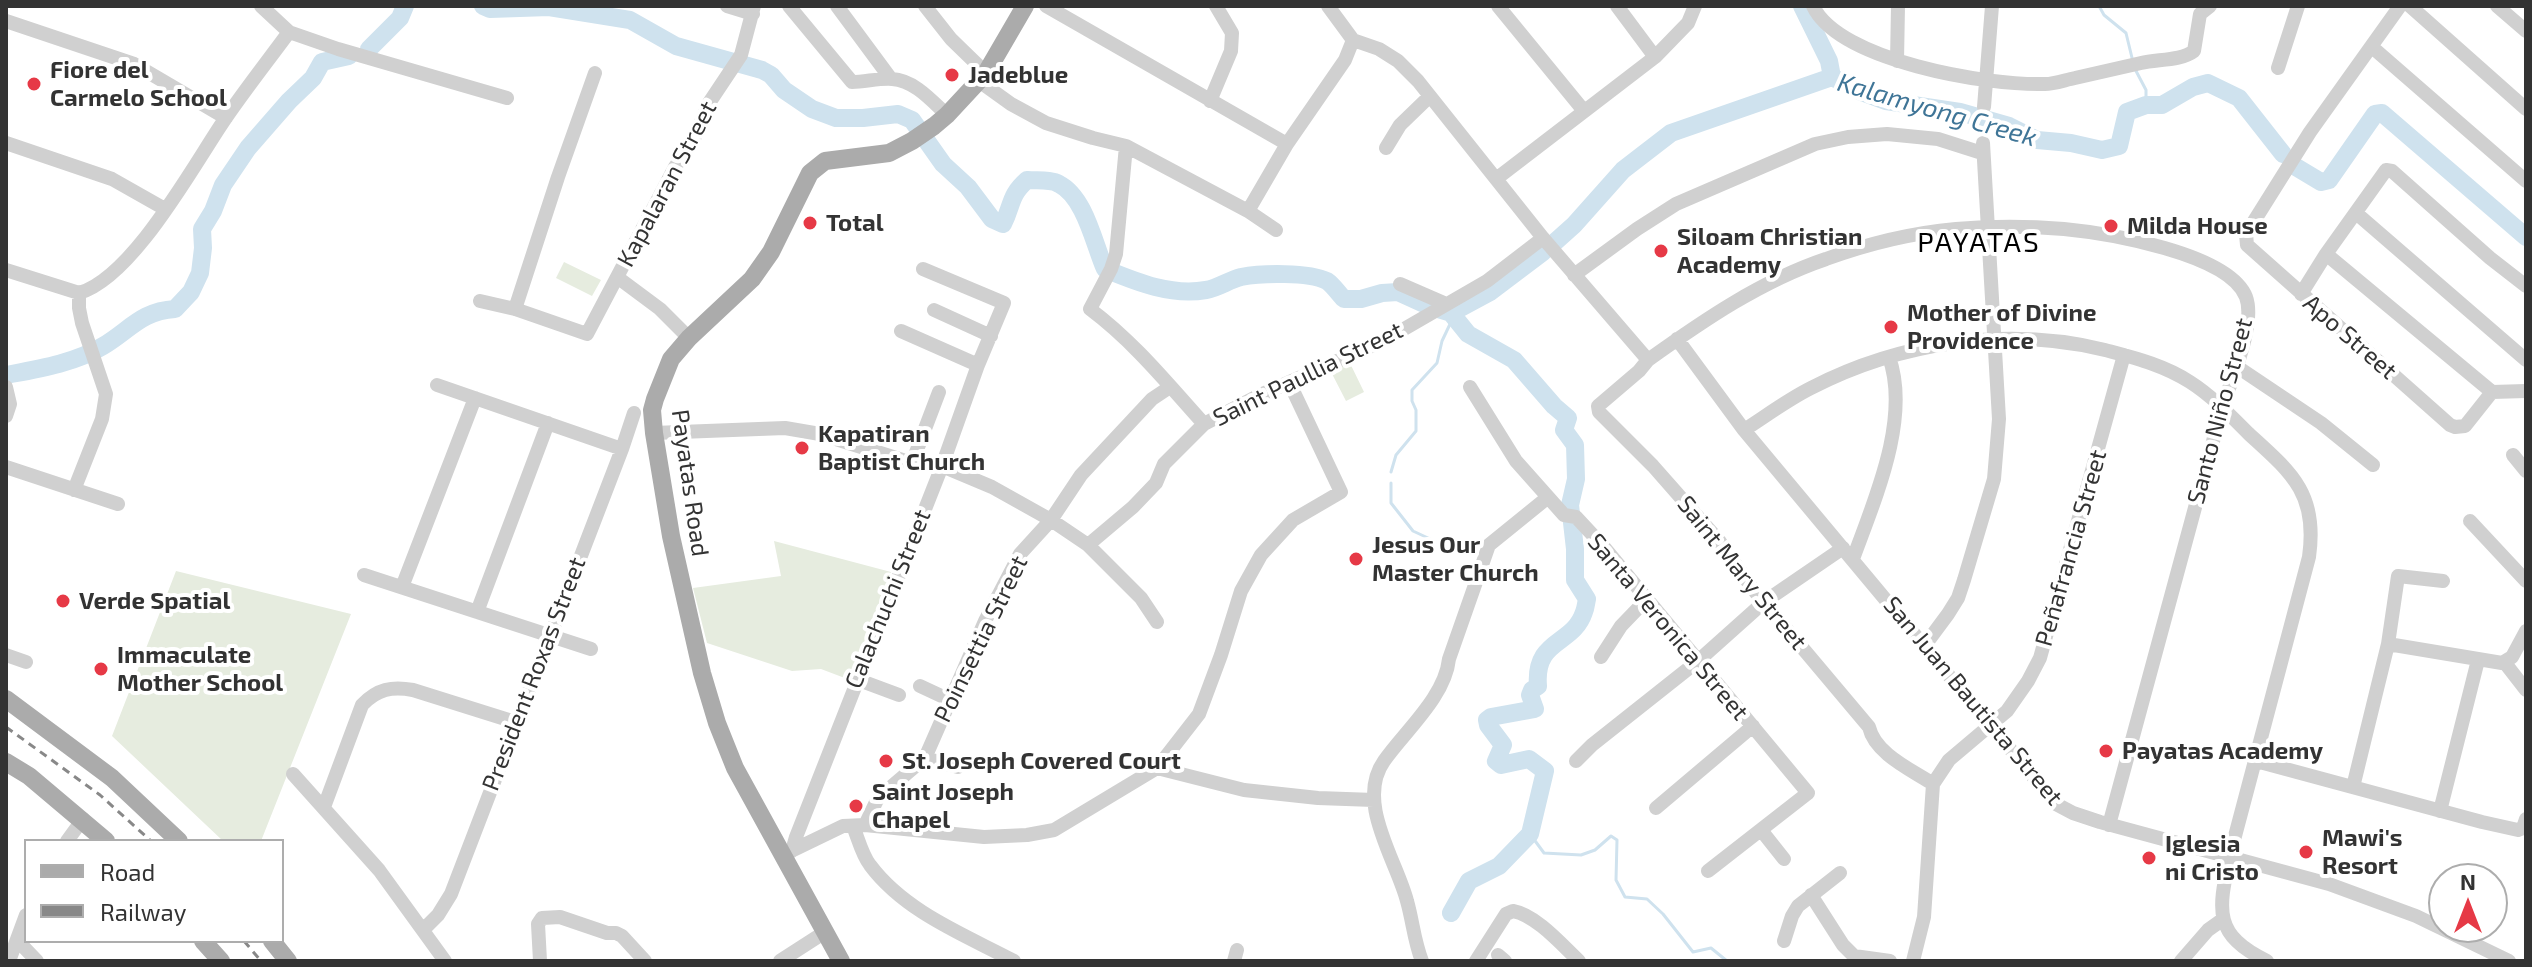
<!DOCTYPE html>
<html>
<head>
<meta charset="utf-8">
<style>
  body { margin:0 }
  #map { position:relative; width:2532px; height:967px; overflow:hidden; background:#fff; font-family:"Exo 2",sans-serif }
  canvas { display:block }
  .frame { position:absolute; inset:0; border:8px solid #333; pointer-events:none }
  .legend { position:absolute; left:24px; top:839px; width:260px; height:104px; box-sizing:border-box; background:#fff; border:2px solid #adadad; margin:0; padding:10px 14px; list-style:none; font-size:24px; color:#333 }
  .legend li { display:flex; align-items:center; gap:16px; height:40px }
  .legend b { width:40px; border:2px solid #adadad }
  .north { position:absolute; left:2428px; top:863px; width:80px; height:80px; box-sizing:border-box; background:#fff; border:2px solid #adadad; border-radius:50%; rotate:0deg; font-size:22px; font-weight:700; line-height:32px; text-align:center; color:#333 }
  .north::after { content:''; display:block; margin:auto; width:28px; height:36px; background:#e63946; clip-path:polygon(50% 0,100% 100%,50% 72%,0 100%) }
</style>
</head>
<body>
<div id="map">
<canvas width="2532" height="967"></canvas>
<div class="frame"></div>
<ul class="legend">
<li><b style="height:10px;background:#ababab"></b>Road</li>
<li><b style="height:10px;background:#888"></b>Railway</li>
</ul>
<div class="north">N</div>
</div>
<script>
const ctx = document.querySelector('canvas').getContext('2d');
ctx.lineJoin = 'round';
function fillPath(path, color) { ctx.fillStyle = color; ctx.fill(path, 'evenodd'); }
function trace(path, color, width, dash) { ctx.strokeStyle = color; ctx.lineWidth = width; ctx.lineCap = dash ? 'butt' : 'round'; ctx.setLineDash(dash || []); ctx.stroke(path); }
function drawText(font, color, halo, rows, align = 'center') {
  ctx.font = font + ' "Exo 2",sans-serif'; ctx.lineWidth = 8; ctx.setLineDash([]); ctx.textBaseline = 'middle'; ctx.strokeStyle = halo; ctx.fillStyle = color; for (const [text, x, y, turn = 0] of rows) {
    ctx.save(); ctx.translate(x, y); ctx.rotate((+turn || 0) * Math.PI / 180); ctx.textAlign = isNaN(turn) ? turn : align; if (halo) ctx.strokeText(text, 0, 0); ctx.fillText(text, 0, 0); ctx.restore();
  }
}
const green = new Path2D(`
  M564,262l37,18 -9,16 -36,-18z
  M1348,359l16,33 -18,9 -17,-33z
  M774,541l117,31 -41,108 -29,-11 -29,2 -85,-28 -14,-55 88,-12z
  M176,571l175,43 -90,227h-38l-111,-105z`);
const stream = new Path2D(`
  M2099,6l5,9 22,18 7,29
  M2135,69l11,21v15
  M1391,472l5,-17 20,-24v-21l-4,-9v-11l25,-27 5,-22 9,-19v-9
  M1391,483v20l22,28 45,21
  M1530,834l14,19 37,2 14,-5 16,-14 6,4 -1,40 9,17 22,2 16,15 30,38 18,-4 16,13`);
const river = new Path2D(`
  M483,6l7,3 59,-2 81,13 46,26 86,24 9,5 13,15 28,19 24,9h27l35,-4 14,6 31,44 25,23 24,32 11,5c10,-20 6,-28 24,-44 10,1 24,-1 32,4 26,13 35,60 46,85 32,13 65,27 101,21 12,-2 23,-10 35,-13 20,-4 68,-5 86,4 6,4 12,13 17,18h17l21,-6 16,-1 33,15 20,6 39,-21 53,-40
  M1802,6l27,55 3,16
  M369,49l31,-31 5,-12
  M2296,167l25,15 8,-2 46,-66 7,-1 144,124
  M1555,242l19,-17 49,-55 48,-37 161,-56 27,14 27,10 74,11 49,14 28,14 34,3 31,7 17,-4 8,-34 19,-7h16l31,-18 15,-4 31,15 44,56
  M6,375c32,-6 69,-12 97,-29 27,-16 38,-35 72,-37l16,-17 9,-19 3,-25 -1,-19 11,-18 10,-26 25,-37 41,-47 24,-23 9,-16 27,-6
  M1451,913l18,-32 30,-15 31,-32 15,-63 -16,-12 -28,6 -5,-4 7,-16 -15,-20 -1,-5 4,-3 44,-8 -5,-14 2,-5 6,-4c-4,-48 35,-40 46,-74 2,-5 2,-9 3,-13l-12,-19v-31l-5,-44 6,-26 -1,-34 -11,-15 4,-12 -14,-12 -40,-46 -46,-26 -17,-21`);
const minor = new Path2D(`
  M261,6l28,26 49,17 169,49
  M727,6l26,8
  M789,6l63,76c13,0 27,-4 40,-3 22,1 40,22 55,36
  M837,6l54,73
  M925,6l26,33 35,34
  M1046,6l241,138
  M1328,6l25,34 26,9 19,12 20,20 125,157 105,122
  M1498,6l86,105
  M1617,6l38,51
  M1813,6c26,55 175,80 232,78 9,0 20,-4 30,-6 22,-5 44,-10 66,-15 16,-4 40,-2 53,-12l6,-37 10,-8
  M2400,6l-90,126 -64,102 1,11 203,180 5,2 10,-1 27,-34
  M2410,6l116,103
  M2497,6l29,25
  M6,21l128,43 92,54
  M2372,47l154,134
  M1897,61l1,-55
  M2278,68l20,-62
  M979,81l32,23 35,19 47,15 33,8 122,65 28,19
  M1210,101l21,-50 1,-18 -16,-27
  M1984,107l8,-101
  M6,143l106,36 53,30
  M1126,146l-10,108 -5,15 -21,40c44,33 77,74 114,115
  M1386,148l14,-23 30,-29
  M1496,179l159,-122 33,-34 7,-17
  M1248,211l39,-67 58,-84 8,-20
  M2356,213l170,147
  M2326,254l166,138
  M6,270l73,23
  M1574,275l63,-46 39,-25 139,-60 33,-7 39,-3 51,5 44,14
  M617,277l43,32 29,29
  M1400,284l46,20
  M79,293c53,-15 113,-125 144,-171 21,-31 44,-60 66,-90
  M2301,294l25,-40 60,-84 6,1 98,87 36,28
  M480,301l35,8 72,25 88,-167 18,-26 16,-38 32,-48 13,-49
  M515,309l43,-132 37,-104
  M934,310l57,26
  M901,331l77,34
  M1677,339l67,91 312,374 17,9 27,9 229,62 87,32 93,45
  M2236,366l85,57 52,42
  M437,385l185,64
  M6,387l4,17 -4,12
  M1470,387l46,74 48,54 12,2 27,29 205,247 -100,78
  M2492,392l34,-1
  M1744,430c22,-14 43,-30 67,-42 89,-46 196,-62 294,-38 30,8 59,15 85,32 22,14 41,34 59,52 43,39 69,60 60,123l-79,298c-11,53 -19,79 37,106
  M654,433l131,-5 35,6 92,29 30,3 50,21 59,33 37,25 53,53 16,24
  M2513,455l13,16
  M912,463l27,-71
  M6,467l112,37
  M74,490l28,-71 4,-25 -24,-71 -3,-15v-15
  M2470,521l56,60
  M1088,545l45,-38 23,-24 8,-19 40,-40 54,-28 127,-56 102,-59 56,-43
  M1853,559c21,-58 58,-140 36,-202
  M364,575l227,74
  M402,587l73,-189
  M477,612l71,-189
  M2388,644l114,19 10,-6 14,-26
  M1925,645l23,-31 10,-16 6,-18 30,-101 5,-60 -16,-276
  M6,655l20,7
  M1601,657l20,-31 26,-27
  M2505,663l21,27
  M856,679l43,16
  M920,686l30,14
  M925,758l33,9
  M1576,761l16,-16 106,-84 66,-59 79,-54
  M2256,761l226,61 36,8 5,-2 3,-9
  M1157,768l87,22 74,8 56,2
  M293,774l86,96 66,91
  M1933,784c-21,-14 -58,-30 -64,-57l-117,-139 -32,-46 -23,-26 -44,-50 -54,-54 -1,-6 41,-35 9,-11c56,-40 113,-79 178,-101 41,-15 86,-26 130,-30 35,-3 72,-3 108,0 42,4 165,24 182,68 10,27 -15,84 -24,111l-113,417
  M2353,787l35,-143 10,-68 45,5
  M324,807l38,-102c15,-16 30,-19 51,-15l102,32
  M1656,808l97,-82
  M2440,811l38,-151
  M865,825l13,-27 47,-40 60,-137 35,-67 31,-34 30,-45 71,-76 18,-12
  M853,826c5,12 9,29 17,39 35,47 95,70 144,96
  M1761,830l23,29
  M67,841l16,-22
  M792,851l4,-14 146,-371 36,-101 26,-62 -81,-34
  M783,855l60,-29 22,-1 119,12 43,-2 27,-5 103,-62 42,-54 22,-59 20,-64 20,-36 32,-35 48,-28 -52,-110
  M1811,895l32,50 11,11 36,5
  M424,929l14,-14 13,-21 171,-445 12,-36
  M17,940l20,21
  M1784,941l8,-25 6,-10 42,-33
  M1498,955l7,6
  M9,961l17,-46
  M540,961l-2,-37 4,-6 18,-1 47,16h9l6,3 23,25
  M780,961l45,-29
  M1234,961l3,-11
  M1422,961c-8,-20 -9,-39 -15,-60 -10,-40 -52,-99 -23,-140 21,-30 61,-64 65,-102l40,-114 58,-47
  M1476,961l30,-47 7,-3c23,4 49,34 66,50
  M1913,961l11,-44 9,-133 16,-24 58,-49 21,-30 12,-23 84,-303
  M2181,961l27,-31 14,-10`);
const major = new Path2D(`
  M6,699l106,79 67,63
  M6,762l23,14 77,65
  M203,941l18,20
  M272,941l16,20
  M841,961l-106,-193 -18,-45 -15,-50 -31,-137 -17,-103 -2,-23 3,-11 16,-40 18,-21 63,-59 19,-27 39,-79 15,-12 64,-8 23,-12 22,-15 13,-11 39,-42 39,-67`);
const rail = new Path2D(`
  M6,727l94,68 51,46
  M244,941l17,20`);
const markers = [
  [952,75,8,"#e63946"],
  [34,84,8,"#e63946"],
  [810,223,8,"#e63946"],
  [2111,226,8,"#e63946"],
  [1661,251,8,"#e63946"],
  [1891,327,8,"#e63946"],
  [802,448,8,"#e63946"],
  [1356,559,8,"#e63946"],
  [63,601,8,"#e63946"],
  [101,669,8,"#e63946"],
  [2106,751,8,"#e63946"],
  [886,761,8,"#e63946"],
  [856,806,8,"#e63946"],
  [2306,852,8,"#e63946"],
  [2149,858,8,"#e63946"]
];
const poiNames = [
  ["Fiore del",50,70],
  ["Carmelo School",50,98],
  ["Jadeblue",968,75],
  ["Total",826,223],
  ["Milda House",2127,226],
  ["Siloam Christian",1677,237],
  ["Academy",1677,265],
  ["Mother of Divine",1907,313],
  ["Providence",1907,341],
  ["Kapatiran",818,434],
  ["Baptist Church",818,462],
  ["Jesus Our",1372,545],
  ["Master Church",1372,573],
  ["Verde Spatial",79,601],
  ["Immaculate",117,655],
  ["Mother School",117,683],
  ["Payatas Academy",2122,751],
  ["St. Joseph Covered Court",902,761],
  ["Saint Joseph",872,792],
  ["Chapel",872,820],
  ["Mawi's",2322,838],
  ["Resort",2322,866],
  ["Iglesia",2165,844],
  ["ni Cristo",2165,872]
];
const streetNames = [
  ["Kapalaran Street",667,184,-62],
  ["Apo Street",2350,337,41],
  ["Saint Paullia Street",1308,374,-26],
  ["Santo Niño Street",2220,411,-75],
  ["Payatas Road",690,483,82],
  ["Peñafrancia Street",2071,548,-74],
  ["Saint Mary Street",1742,573,51],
  ["Calachuchi Street",888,599,-68],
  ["Santa Veronica Street",1668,627,50],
  ["Poinsettia Street",981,639,-64],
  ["President Roxas Street",534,674,-69],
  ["San Juan Bautista Street",1973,701,50]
];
const waterNames = [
  ["Kalamyong Creek",1937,110,16]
];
const quarterNames = [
  ["PAYATAS",1979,243]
];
fillPath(green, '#e6ecdf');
trace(stream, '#cfe2ee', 3);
trace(river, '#cfe2ee', 18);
trace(minor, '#d0d0d0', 14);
trace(major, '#ababab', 18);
trace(rail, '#888', 3, [8, 6]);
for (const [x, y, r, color] of markers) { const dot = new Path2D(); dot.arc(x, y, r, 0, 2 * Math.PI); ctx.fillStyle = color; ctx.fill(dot); trace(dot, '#fff', 3); }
drawText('bold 24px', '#333', '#fff', poiNames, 'left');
drawText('24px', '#333', '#fff', streetNames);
drawText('italic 26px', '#3f7597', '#fff', waterNames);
ctx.letterSpacing = '2px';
drawText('28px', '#000', '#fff', quarterNames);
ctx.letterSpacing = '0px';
</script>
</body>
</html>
